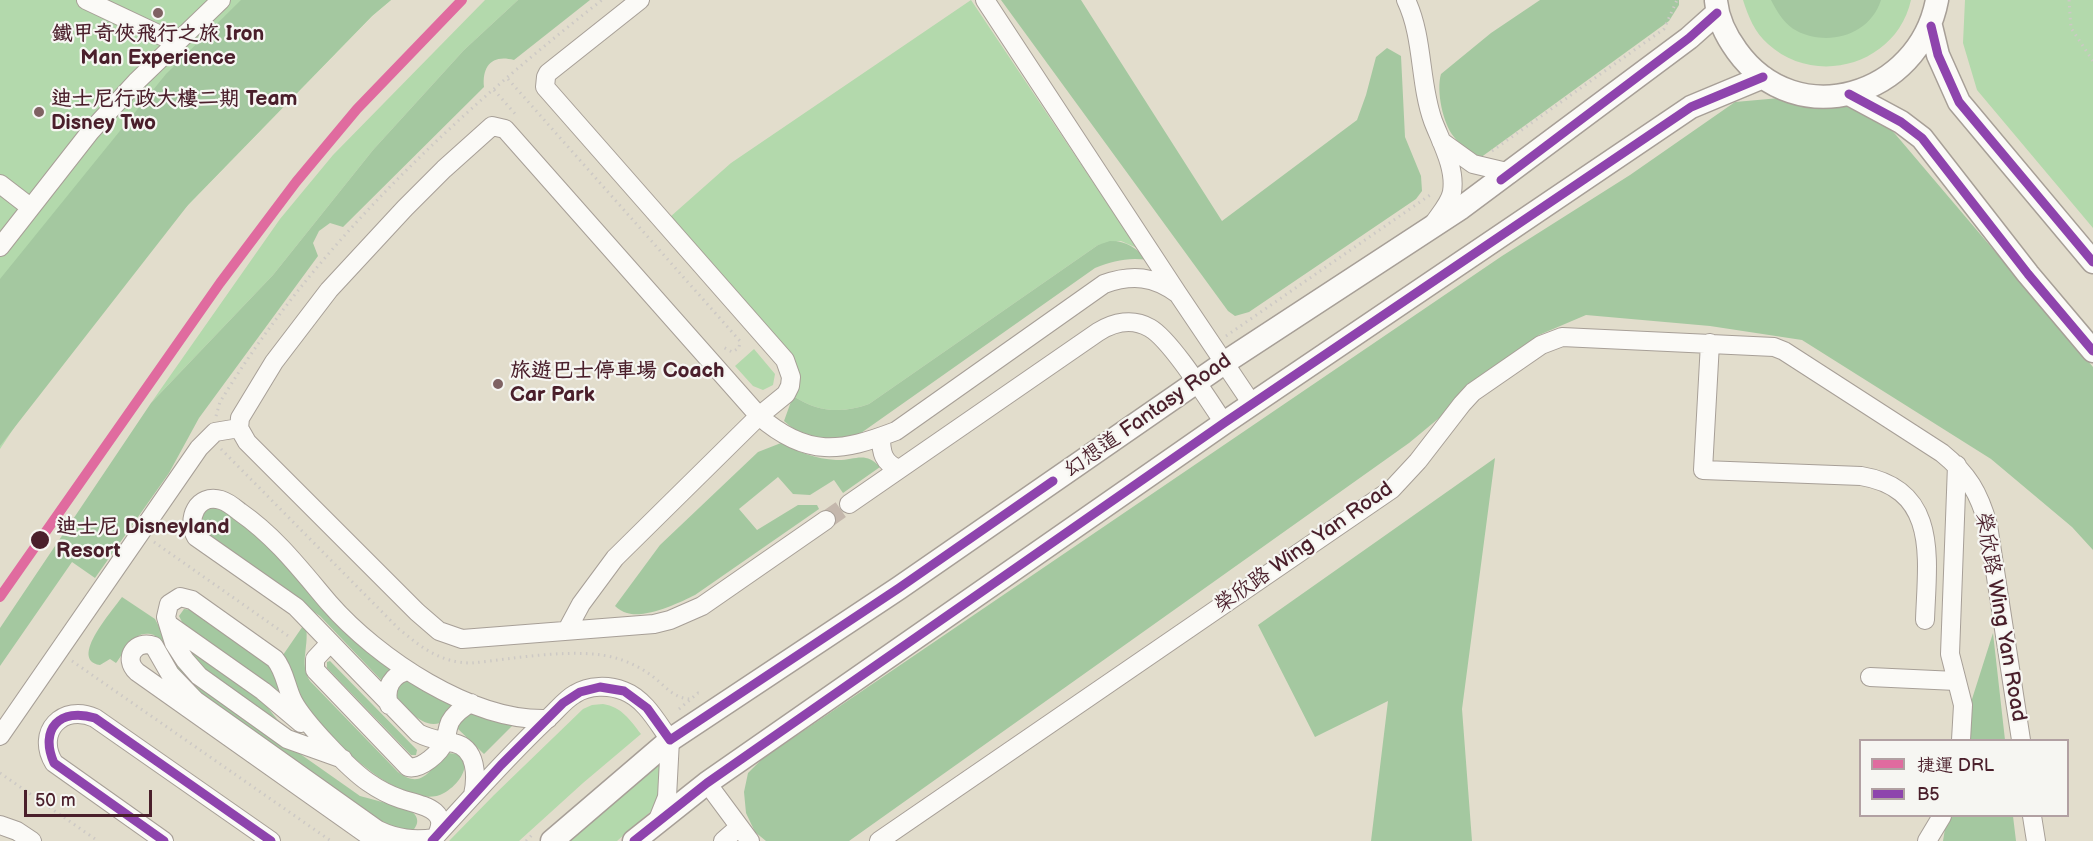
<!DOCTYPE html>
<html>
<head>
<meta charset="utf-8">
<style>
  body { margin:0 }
  #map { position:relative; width:2093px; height:841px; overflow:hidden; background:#e2ddcc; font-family:"Balsamiq Sans","LXGW WenKai TC",sans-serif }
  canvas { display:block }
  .legend { position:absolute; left:1859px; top:739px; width:210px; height:78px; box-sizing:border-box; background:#f6f6f2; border:2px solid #b1a0a2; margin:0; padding:8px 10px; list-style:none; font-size:18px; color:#4a1f2b }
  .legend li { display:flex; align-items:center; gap:12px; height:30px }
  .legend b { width:30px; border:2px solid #b1a0a2 }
  .scale { position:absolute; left:24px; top:790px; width:128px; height:27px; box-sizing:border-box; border:3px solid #4a1f2b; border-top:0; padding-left:8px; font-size:18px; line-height:21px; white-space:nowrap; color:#4a1f2b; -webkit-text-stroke:4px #f6f6f2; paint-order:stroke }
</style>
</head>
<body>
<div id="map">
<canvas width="2093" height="841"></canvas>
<ul class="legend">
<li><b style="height:8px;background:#e06b9f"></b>捷運 DRL</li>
<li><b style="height:8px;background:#8e44ad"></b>B5</li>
</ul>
<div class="scale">50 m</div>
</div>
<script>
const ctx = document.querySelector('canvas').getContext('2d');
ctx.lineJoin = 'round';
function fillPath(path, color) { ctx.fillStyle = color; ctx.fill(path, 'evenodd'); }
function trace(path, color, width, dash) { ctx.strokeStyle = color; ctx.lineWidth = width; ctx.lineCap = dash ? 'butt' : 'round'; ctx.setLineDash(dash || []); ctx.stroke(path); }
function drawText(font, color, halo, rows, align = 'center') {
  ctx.font = font + ' "Balsamiq Sans","LXGW WenKai TC",sans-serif'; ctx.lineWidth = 4.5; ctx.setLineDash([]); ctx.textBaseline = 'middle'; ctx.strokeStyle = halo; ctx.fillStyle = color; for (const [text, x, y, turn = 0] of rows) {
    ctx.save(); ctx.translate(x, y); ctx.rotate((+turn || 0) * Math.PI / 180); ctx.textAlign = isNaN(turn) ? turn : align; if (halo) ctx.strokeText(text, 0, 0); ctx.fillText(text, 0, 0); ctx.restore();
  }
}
const green = new Path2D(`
  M0,0h391l-19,16 -184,189 -95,104 -93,140z
  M485,0h33l-54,50 -91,100 -100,125 -122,128 129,-184 53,-64z
  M971,0l166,248 -16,-7 -23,4 -229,159c-28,10 -51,8 -76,-8 5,-16 7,-25 -2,-40l-121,-139 61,-54z
  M1743,0h168c-14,64 -95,88 -143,44 -13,-11 -20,-28 -25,-44z
  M1965,0h128v228l-116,-138 -14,-47z
  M754,349l21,25 -2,11 -10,5 -10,-4 -18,-20z
  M603,704c19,3 27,16 38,30l-58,49 -64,58h-70l45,-46 89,-86 9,-4z
  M659,764l2,1 1,9 -6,33 -39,34h-50z`);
const forest = new Path2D(`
  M241,0h150l-19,16 -184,189 -188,241v-167l166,-205z
  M518,0h72l-76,60c-22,-6 -32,6 -30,27l-141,140 -13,-4 -11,8 -6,12 5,13 -119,162 -30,55 -74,105 -23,-16 -72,104v-38l151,-225 122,-128 100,-125 91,-100z
  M1001,0h80l141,221 135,-101 9,-25 10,-38 11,-9 14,8 4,81 16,39 1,15 -6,8 -167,113 -14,4 -7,-5z
  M1540,0h139v5l-10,16 -189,137c-10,-7 -19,-12 -26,-21 -11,-13 -18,-46 -13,-63l50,-41z
  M1771,0h110c-11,35 -53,47 -84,31 -12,-6 -20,-19 -26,-31z
  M1791,97l29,8 24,1 22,7 19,9 208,245v183l-21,-23 -81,-68 -189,-119 -92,-14 -124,-11 -47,20 -130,108 -560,398h-83l-11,-9 -9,-19 -2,-21 4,-19 14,-14 740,-503 128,-81 105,-73z
  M1110,241c17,0 26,7 38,19 -20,-3 -35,1 -53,8l-234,165c-27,12 -55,8 -77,-12l9,-25c25,16 48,18 76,8l229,-159z
  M781,443c17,9 35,16 55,17 18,1 29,-10 44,7l-37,26 -9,-13 -24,15 -17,-1 -15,-17 -39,32 18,21 41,-25h19l2,4 -124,86c-16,8 -50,24 -68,18 -4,-1 -9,-4 -12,-7l45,-61 98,-93z
  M1495,458l-33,251 10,132h-101l17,-140 -73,36 -57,-112z
  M214,505l29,17 153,148 -12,13 -64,-67 -115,-79 -7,-19 2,-5z
  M122,597l33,22 15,29 35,39 155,109 48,13c12,7 12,16 2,24l-19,-3 -202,-141 -35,-54c-20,-7 -28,15 -38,28l-6,-4 -10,6c-32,-5 13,-55 22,-68z
  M184,609l9,1 76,54 4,5 9,26 -99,-71 -4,-8z
  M305,623c6,21 -7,40 5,58l88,91c26,20 33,-7 50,-19l10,1 7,7c1,13 -9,25 -21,32 -40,23 -127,-64 -144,-96 -7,-13 -10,-29 -17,-42z
  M1993,633l12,107h-46z
  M179,641l80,56 31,38 -79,-56z
  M330,661l87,89 -1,5h-5l-84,-87v-6z
  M406,677l50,27 -16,19c-20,6 -35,-18 -48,-31z
  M466,710l48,14 -30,30 -26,-25 -1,-6z
  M1947,816h66l3,25h-73z`);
const minorTunnel = new Path2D(`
  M826,520l23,-16`);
const path = new Path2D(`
  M2069,0l2,28 22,33
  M508,79l232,262 -1,7 -7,4 -9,-5
  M494,90l23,26
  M1492,151l172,-122 13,-29
  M1226,336l207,-143
  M216,416l4,-14c96,-158 237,-289 382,-402
  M221,449l178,180c23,19 42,34 73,34 41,-4 108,-17 147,-4 13,4 26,11 37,20 11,9 18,19 34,20
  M154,542l137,96
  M72,661l259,180
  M679,709l19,-16 5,1
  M0,773l98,68
  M526,841l7,-7`);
const minor = new Path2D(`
  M86,0l91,43
  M985,0l193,294 74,110
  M1406,0c18,38 13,82 27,121 8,21 23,47 19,71 -2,11 -12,22 -18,31
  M1441,141l32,23 38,9
  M0,184l30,23
  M0,247l90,-115 46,-50 85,-82
  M1710,343l-7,127 158,6c79,13 66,84 64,144
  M881,437c0,15 2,26 18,32
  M1957,465l-7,189 13,51 -2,35
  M849,504l249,-172c16,-10 35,-14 52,-4 21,12 59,73 74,95
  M826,520l-124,86 -32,14 -16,4 -192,15 -23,-8 -22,-19 -170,-170 -8,-14 1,-10 34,-56 55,-72 76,-82 39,-39 48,-43 13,3 254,287c48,42 82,36 137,15l208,-147c28,-10 50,-8 74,10
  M168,624l95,67 38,32
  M567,630l14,-26 34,-46 144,-142 27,-22 4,-8 1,-9 -6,-17 -240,-273 1,-10 2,-4 92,-73
  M330,643l-15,16v11l93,97c13,3 32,-14 37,-26 2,-6 2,-12 5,-19 5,-9 12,-14 21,-19
  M1870,677l86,4
  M389,705c-5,-17 3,-31 20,-34
  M0,736l199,-288 16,-16 24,-4
  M343,759l-56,-20 -88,-63 -14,-16 -11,-17 -8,-26 3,-13 11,-7 12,3 83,59c10,12 11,28 18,42 11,21 56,68 75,81 10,7 21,13 33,17 19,6 52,10 34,39 -21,3 -38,1 -57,-8l-183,-130 -25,-26 -16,-28c-18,-7 -32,12 -17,26l239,169
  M707,783l43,58
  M473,795c4,-18 4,-47 -19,-52 -15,-4 -21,-2 -36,-10l-122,-126 -100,-70c-10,-18 1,-44 25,-37 7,2 14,8 19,12 36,25 61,58 89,91 48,55 143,119 219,116
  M2032,816l4,25
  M0,825l17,6 15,10
  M435,837c36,-39 71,-79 110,-116 10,-8 19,-21 30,-27 14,-9 34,-9 49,-3 21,8 33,31 46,49l-3,57 -10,25
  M164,841l-110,-78c-19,-31 9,-60 41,-45l176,123
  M723,841l16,-14
  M879,841l513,-352 26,-28 44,-57 11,-12 68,-47 21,-8 212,10 10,4 158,102c26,21 37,40 46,72l33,215
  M1927,841l15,-25`);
const major = new Path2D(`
  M1716,1c2,20 10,35 21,50 60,83 182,45 200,-51
  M1931,26l7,29 21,47 134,160
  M1849,94l52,28 21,16 106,136 65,77
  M552,841l118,-101 229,-152 325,-225 237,-155 228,-170 28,-25
  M634,841l73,-58 517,-360 467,-316 72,-30`);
const bus1 = new Path2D(`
  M1931,26l7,29 21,47 134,160
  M1849,94l52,28 21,16 106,136 65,77
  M1501,180l188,-142 28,-25
  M670,740l229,-152 154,-107
  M164,841l-110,-78c-15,-34 6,-56 41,-45l176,123
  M432,841l69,-76 62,-62 17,-11 20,-5 24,4 23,17 23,32
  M634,841l73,-58 517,-360 467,-316 72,-30`);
const metro1 = new Path2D(`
  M0,597l220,-314 76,-101 61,-73 105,-109`);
const markers = [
  [158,13,6,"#7f6263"],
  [39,112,6,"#7f6263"],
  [498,384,6,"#7f6263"],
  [40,540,10,"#4a1f2b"]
];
const poiNames = [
  ["鐵甲奇俠飛行之旅 Iron",158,35,"center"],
  ["Man Experience",158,59,"center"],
  ["迪士尼行政大樓二期 Team",51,100],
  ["Disney Two",51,124],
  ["旅遊巴士停車場 Coach",510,372],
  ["Car Park",510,396]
];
const streetNames = [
  ["幻想道 Fantasy Road",1148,416,-35],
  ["榮欣路 Wing Yan Road",1304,548,-35],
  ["榮欣路 Wing Yan Road",2000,617,80]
];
const stopNames = [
  ["迪士尼 Disneyland",56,528],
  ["Resort",56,552]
];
fillPath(green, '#b3d9ac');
fillPath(forest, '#a4c8a0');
trace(minorTunnel, '#c4b7ac', 18, [18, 9]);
trace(minor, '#a79f97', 20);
trace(major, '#a79f97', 25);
trace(path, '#cdc9c5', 3, [1.5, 4.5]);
trace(minor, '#fbfaf7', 18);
trace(major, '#fbfaf7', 22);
trace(bus1, '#8e44ad', 9);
trace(metro1, '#e06b9f', 10);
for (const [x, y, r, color] of markers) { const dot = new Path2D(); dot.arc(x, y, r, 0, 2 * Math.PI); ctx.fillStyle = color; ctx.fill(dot); trace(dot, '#f6f6f2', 2); }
drawText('bold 21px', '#4a1f2b', '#f6f6f2', poiNames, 'left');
drawText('21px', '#4a1f2b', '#f6f6f2', streetNames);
drawText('bold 21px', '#4a1f2b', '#f6f6f2', stopNames, 'left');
</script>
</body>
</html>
